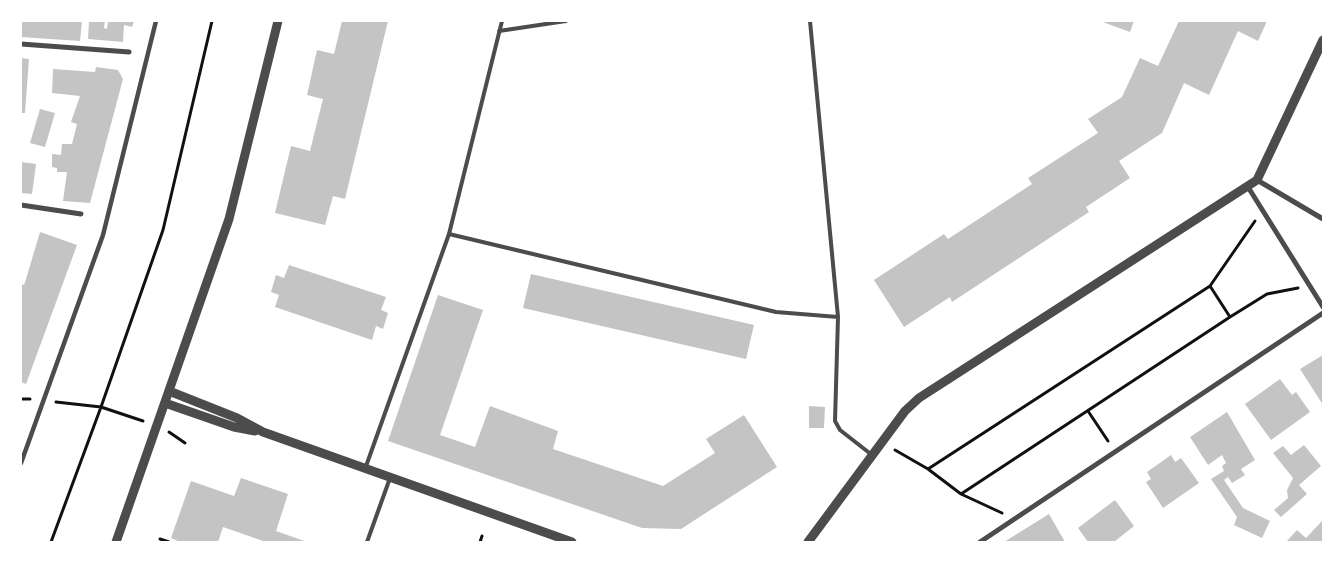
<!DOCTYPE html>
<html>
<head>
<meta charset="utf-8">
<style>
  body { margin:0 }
  #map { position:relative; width:1344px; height:563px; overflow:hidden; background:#fff; font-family:"Exo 2",sans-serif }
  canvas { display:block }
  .frame { position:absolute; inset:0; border:22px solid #fff; pointer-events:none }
</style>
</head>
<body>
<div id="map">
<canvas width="1344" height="563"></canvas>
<div class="frame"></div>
</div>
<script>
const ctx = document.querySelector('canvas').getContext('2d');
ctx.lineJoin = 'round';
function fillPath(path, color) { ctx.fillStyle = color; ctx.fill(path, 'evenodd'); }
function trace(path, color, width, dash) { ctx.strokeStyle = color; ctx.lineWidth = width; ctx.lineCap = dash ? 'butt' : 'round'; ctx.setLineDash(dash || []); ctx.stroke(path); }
const building = new Path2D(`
  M21,21h61l-2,20 -59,-4z
  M89,21h16l-1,7 3,1 1,-8h26l-2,6 -8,-2 -1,17 -35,-3z
  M342,21h46l-43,178 -12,-3 -8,29 -50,-12 16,-67 19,5 13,-52 -16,-4 10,-45 17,4z
  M1100,21h34l-4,11z
  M1179,21h88l-9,20 -20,-10 -29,64 -25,-12 -22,50 -43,28 11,17 -44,29 3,5 -137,90 -2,-5 -46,30 -30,-47 70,-46 4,5 84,-55 -4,-6 70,-45 -10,-14 34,-22 18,-39 18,8z
  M21,58l8,1 -4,54h-4z
  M96,67l22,3 5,9 -33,124 -27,-2 4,-29h-10v-4l-5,-1v-13l9,1 1,-11h10l5,-20 -6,-2 9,-26 -28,-3 1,-24 42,3z
  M40,109l15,4 -10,34 -15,-4z
  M21,162l15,2 -4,30 -11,-1z
  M40,232l37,13 -51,139 -5,-2v-98l3,1 2,-6z
  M289,265l97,32 -5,13 7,3 -5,16 -7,-3 -4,14 -97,-33 4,-12 -8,-3 5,-17 8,3z
  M531,274l223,51 -8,34 -223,-51z
  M438,295l45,15 -43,125 35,12 15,-41 68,25 -5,18 110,37 52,-33 -9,-14 38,-24 33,52 -96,62 -39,-1 -254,-87z
  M1323,355v50l-23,-36z
  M1280,379l12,16 4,-3 14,20 -39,28 -26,-36z
  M809,406l16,1 -1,21h-15z
  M1227,412l28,48 -14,9 4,6 -13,8 -4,-6 -4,3 19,28 27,13 -8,17 -28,-13 3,-8 -26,-38 13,-8 -2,-5 4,-3 -4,-8 -14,10 -18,-28z
  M1304,445l17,21 -22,19 8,9 -26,23 -7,-7 14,-12 -1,-8 6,-12 -20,-25 10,-7 8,9z
  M1171,455l4,7 6,-4 18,25 -36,25 -17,-26 5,-3 -4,-7z
  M241,478l47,16 -12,37 31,11h-41l-43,-15 -5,15h-38l-9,-4 20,-57 43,15z
  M1115,500l19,26 -20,16h-26l-10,-14z
  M1049,514l16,28h-61z
  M1323,520v22h-37l11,-12 9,8z`);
const path = new Path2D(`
  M1210,286l45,-65
  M21,399h9
  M56,402l45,5 42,14
  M1088,411l20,30
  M169,432l16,11
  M895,450l33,19 282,-183 20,31 37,-23 31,-6
  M928,469l33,25 41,19
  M961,494l269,-177
  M160,539l9,3
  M51,542l50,-135 62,-177 49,-209
  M480,542l2,-6`);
const service = new Path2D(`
  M810,21l28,296 -3,104 5,9 32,25
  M499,31l67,-10
  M449,234l327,78 62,5
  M365,469l84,-235 53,-213
  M367,542l23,-64`);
const pedestrian = new Path2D(`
  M21,463l82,-228 53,-214`);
const minor = new Path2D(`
  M21,44l108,8
  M1257,180l66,39
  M1248,187l75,120
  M21,205l60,9
  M980,542l343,-229`);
const tertiary = new Path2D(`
  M169,391l68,27 26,14 309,110
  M165,403l69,24 21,4
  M116,542l113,-323 49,-198
  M808,542l97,-131 14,-13 338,-218 66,-140`);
fillPath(building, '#c4c4c4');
trace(path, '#111', 3);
trace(service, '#4c4c4c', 4);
trace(pedestrian, '#4c4c4c', 4.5);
trace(minor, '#4c4c4c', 5);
trace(tertiary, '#4c4c4c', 9);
</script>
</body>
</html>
